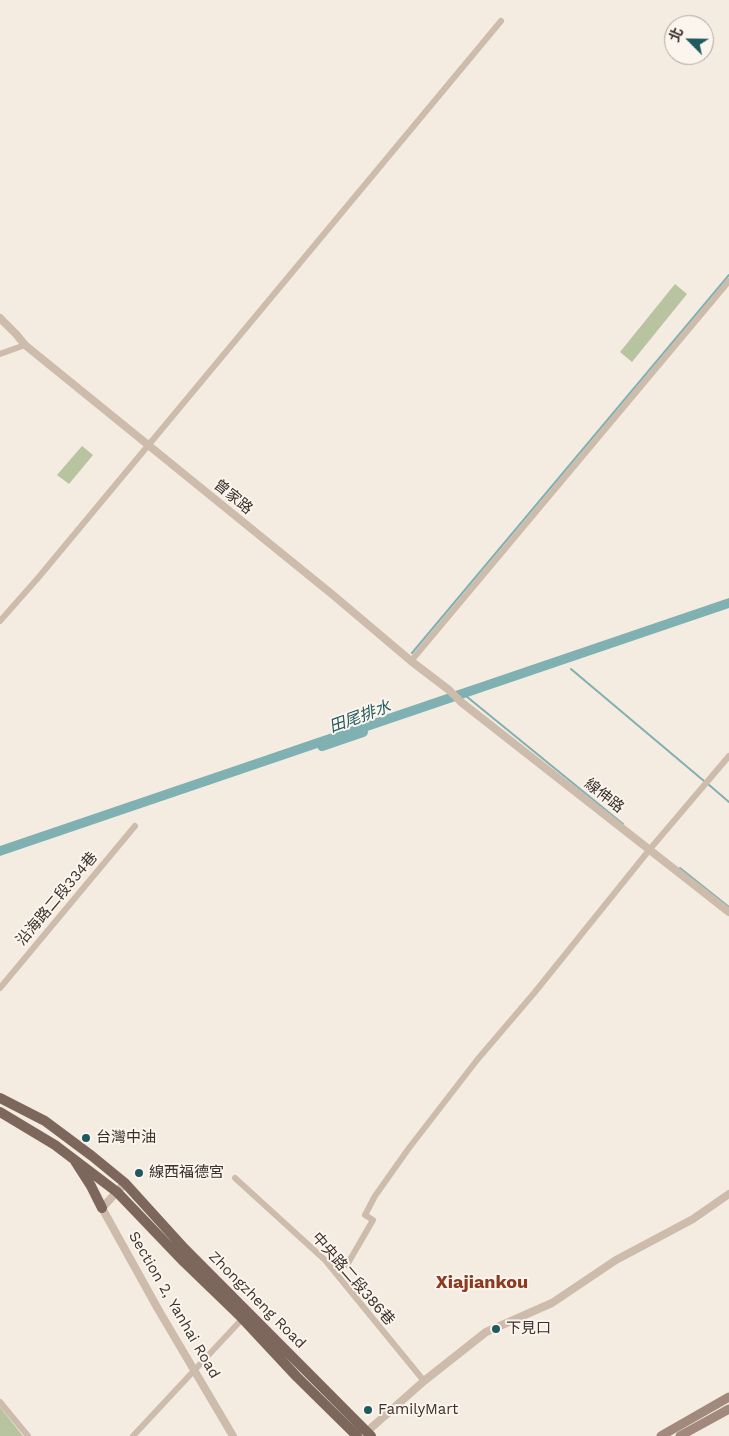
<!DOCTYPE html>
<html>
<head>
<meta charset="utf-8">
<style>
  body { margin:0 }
  #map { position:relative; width:729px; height:1436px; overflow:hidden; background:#f4ebe1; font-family:"Work Sans","Noto Sans TC",sans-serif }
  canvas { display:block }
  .north { position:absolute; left:664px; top:15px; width:50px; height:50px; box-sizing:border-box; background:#fbf5ee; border:1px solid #aea6a0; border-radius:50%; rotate:293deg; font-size:14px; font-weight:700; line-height:20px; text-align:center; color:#3b302b }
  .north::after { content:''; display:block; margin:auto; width:18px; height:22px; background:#1f5a5e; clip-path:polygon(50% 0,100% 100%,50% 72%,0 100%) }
</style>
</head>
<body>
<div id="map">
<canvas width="729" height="1436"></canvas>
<div class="north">北</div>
</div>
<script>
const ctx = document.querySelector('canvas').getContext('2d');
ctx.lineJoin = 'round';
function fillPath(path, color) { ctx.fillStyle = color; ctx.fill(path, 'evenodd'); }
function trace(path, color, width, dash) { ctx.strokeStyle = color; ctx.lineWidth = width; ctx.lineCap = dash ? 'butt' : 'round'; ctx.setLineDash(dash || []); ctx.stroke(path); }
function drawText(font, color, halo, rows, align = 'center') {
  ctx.font = font + ' "Work Sans","Noto Sans TC",sans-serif'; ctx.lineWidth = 4; ctx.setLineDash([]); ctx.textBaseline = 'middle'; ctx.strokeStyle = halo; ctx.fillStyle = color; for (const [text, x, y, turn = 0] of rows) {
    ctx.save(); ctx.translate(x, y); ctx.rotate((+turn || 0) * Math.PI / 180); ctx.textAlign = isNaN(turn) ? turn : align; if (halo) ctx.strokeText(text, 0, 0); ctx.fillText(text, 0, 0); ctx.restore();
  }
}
const green = new Path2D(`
  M675,284l12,10 -55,68 -12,-10z
  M82,446l11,9 -24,29 -12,-9z
  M0,1407l23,29h-23z`);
const water = new Path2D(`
  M729,598v10l-729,248v-10z`);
const stream = new Path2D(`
  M412,653l317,-378
  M571,669l133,112
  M466,696l157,128
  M708,784l21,18
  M680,868l49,39`);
const river = new Path2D(`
  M322,746l41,-14`);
const minor = new Path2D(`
  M0,354l25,-9
  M0,621l38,-43 463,-557
  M411,661l318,-380
  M0,988l135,-162
  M235,1178l90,82 99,121
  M347,1265l26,-45 -8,-5 10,-19 34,-48 68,-88 58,-68 115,-143 79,-93
  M0,1402l28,34
  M133,1436l111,-119`);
const tertiary = new Path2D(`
  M0,318l16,16 9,11 308,250 78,66 38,29 12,12 268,210
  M125,1183l-23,25 56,101 75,127
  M362,1436l62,-55 62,-49 66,-29 64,-43 77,-41 36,-25`);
const secondary = new Path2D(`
  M661,1436l68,-39
  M680,1436l49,-27`);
const primary = new Path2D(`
  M0,1098l45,23 47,35 33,27 59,65 187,188
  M0,1112l55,33 62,47 67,70 58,56 55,59 60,59
  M75,1161l16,25 11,22`);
const markers = [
  [86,1138,5,"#1f5a5e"],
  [139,1173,5,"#1f5a5e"],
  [496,1329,5,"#1f5a5e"],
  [368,1410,5,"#1f5a5e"]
];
const streetNames = [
  ["曾家路",233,497,39],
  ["線伸路",604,796,38],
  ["沿海路二段334巷",57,899,-50],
  ["中央路二段386巷",353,1279,49],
  ["Zhongzheng Road",257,1300,45],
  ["Section 2, Yanhai Road",174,1305,60]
];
const poiNames = [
  ["台灣中油",96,1138],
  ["線西福德宮",149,1173],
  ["下見口",506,1329],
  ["FamilyMart",378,1410]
];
const waterNames = [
  ["田尾排水",360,717,-20]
];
const quarterNames = [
  ["Xiajiankou",482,1283]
];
fillPath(green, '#b8c4a0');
fillPath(water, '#7fb0b2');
trace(stream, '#7fb0b2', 2);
trace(river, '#7fb0b2', 10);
trace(minor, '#cdbbac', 6);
trace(tertiary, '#cdbbac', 8);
trace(secondary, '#a18a7d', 9);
trace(primary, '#7d675c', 10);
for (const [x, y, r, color] of markers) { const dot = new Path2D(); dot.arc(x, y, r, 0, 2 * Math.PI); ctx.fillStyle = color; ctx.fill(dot); trace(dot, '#fbf5ee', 2); }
drawText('15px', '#3b302b', '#fbf5ee', streetNames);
drawText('15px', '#3b302b', '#fbf5ee', poiNames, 'left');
drawText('italic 16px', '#1f5a5e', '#fbf5ee', waterNames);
drawText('bold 18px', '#8c3b22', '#fbf5ee', quarterNames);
</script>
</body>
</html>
